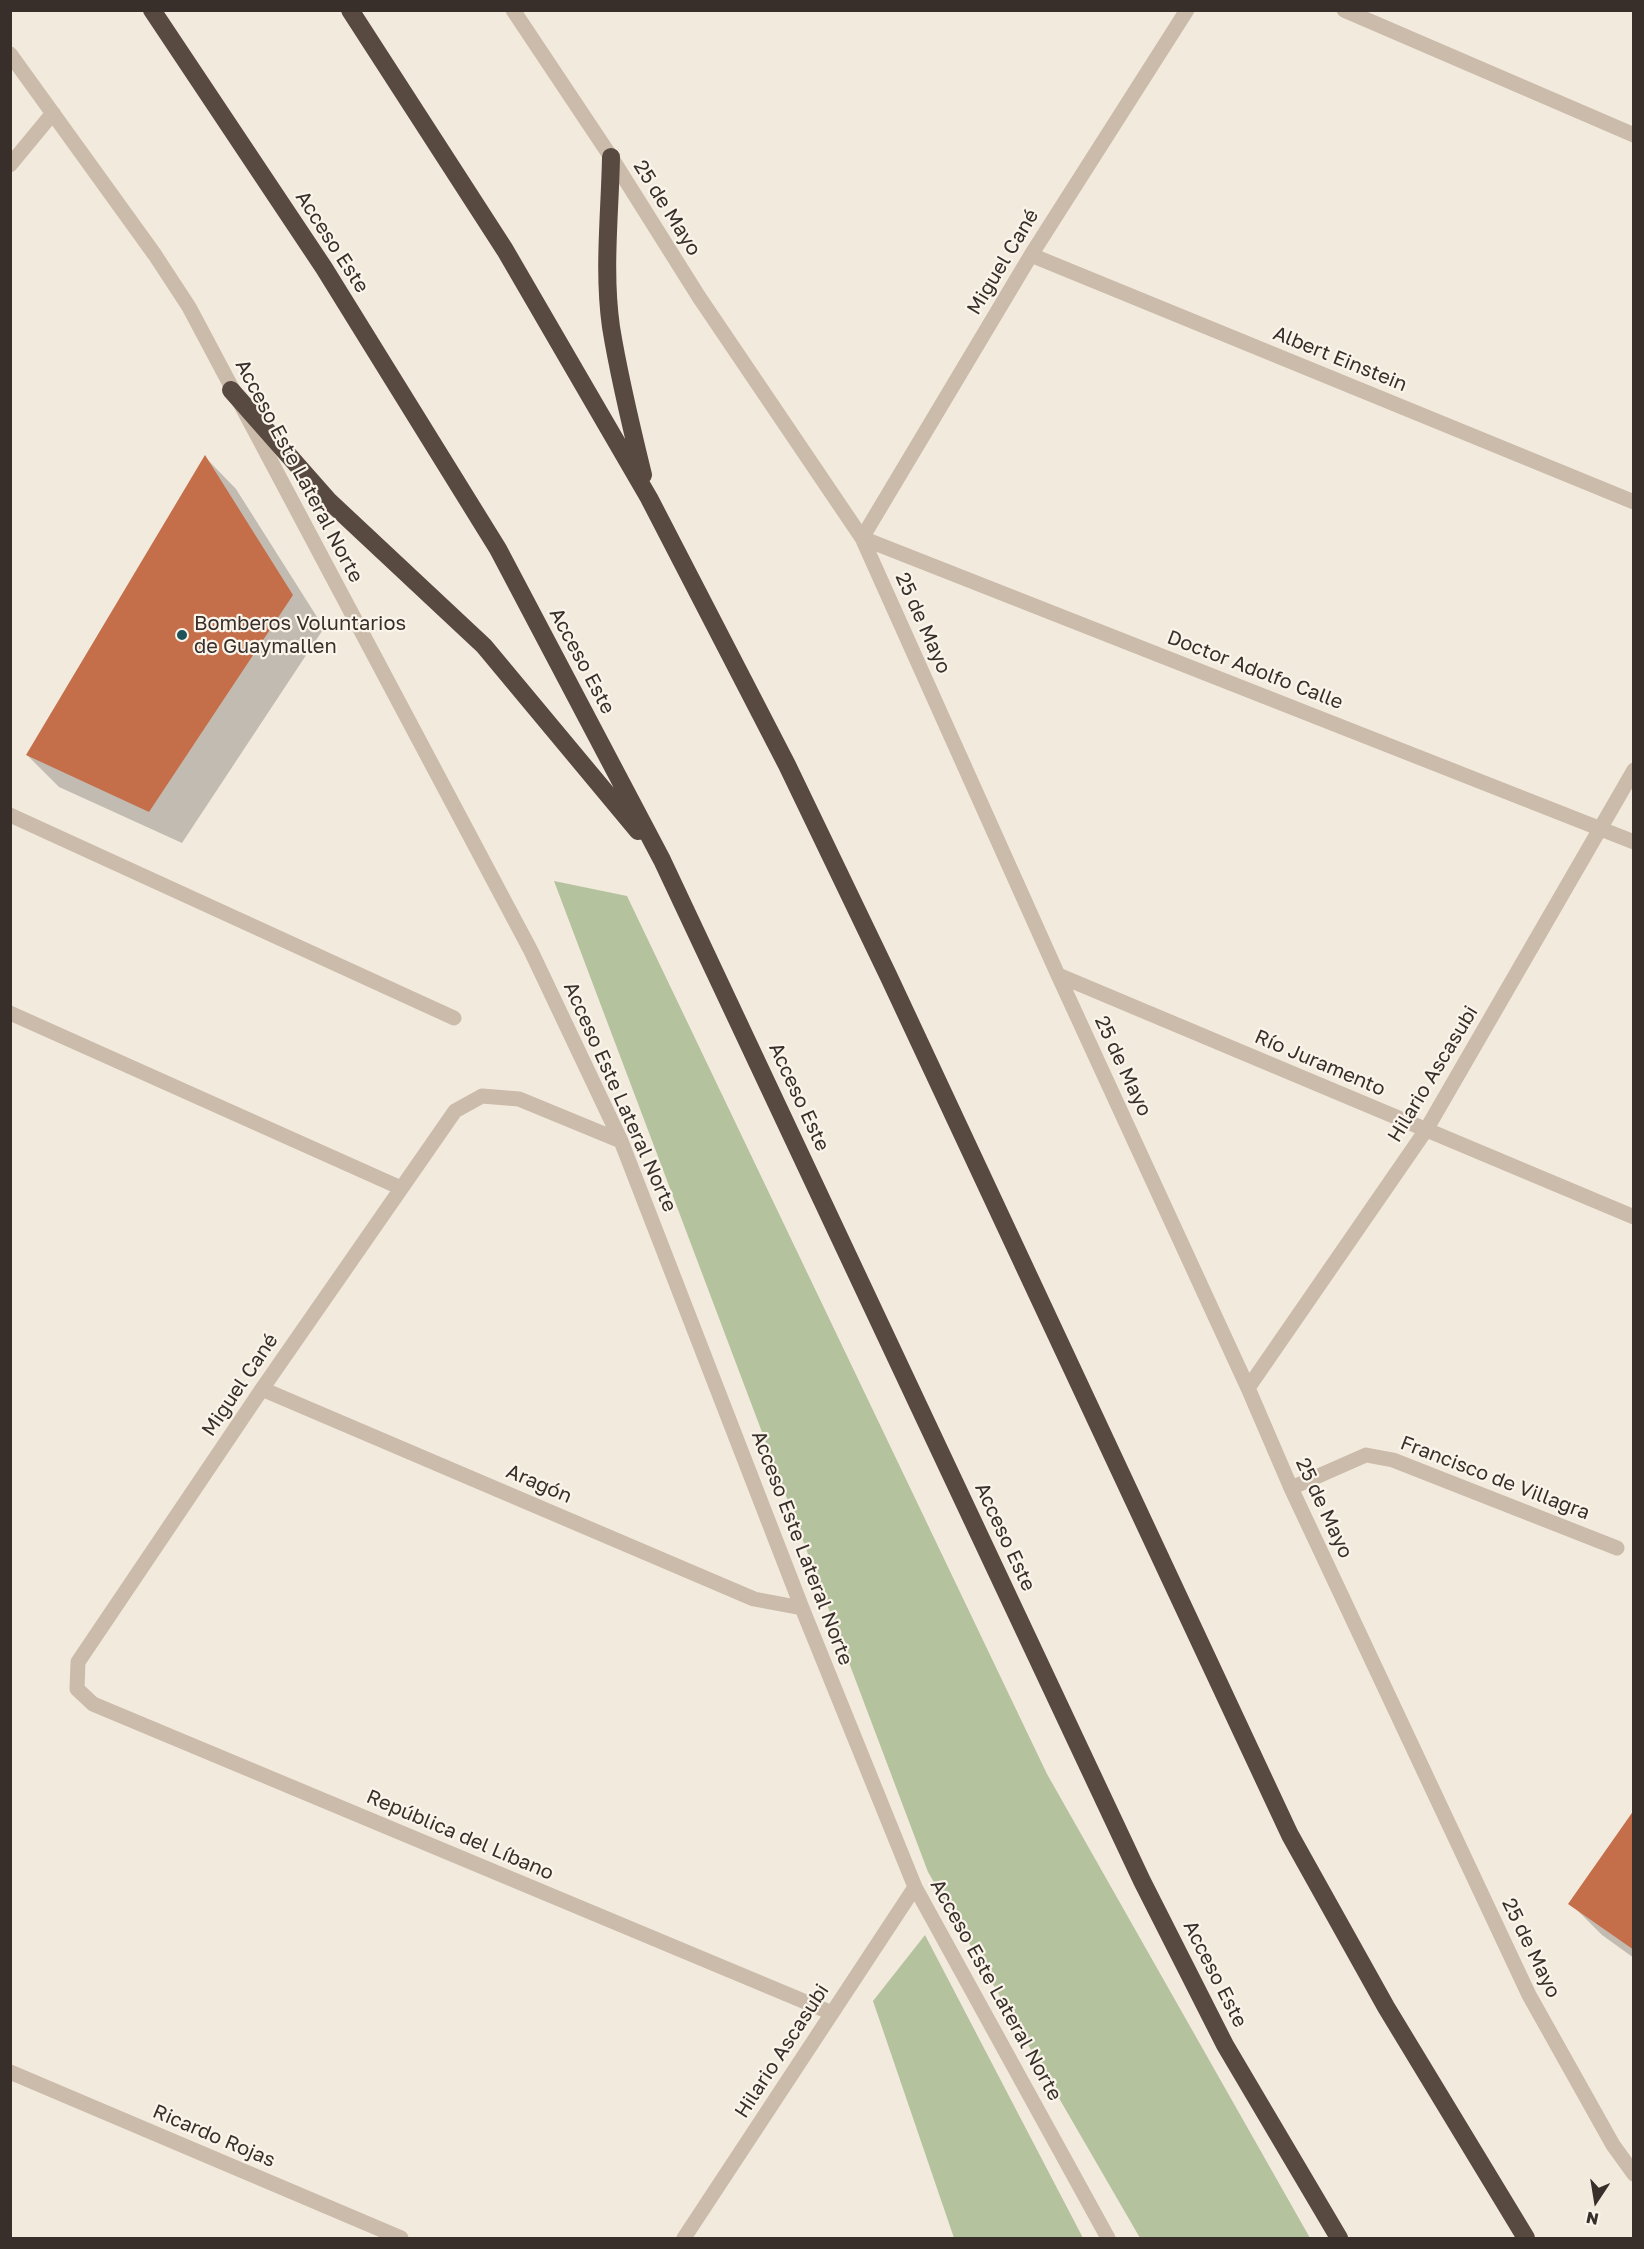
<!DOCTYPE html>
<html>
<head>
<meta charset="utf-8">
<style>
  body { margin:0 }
  #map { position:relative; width:1644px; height:2249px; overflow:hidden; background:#f3eade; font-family:"Golos Text",sans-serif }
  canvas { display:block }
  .frame { position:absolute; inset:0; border:12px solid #382f2a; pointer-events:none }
  .north { position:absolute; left:1566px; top:2171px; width:60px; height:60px; -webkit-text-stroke:4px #faf4eb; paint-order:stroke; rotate:192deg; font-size:16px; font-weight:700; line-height:24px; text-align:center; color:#382f2a }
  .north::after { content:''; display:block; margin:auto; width:21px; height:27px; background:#382f2a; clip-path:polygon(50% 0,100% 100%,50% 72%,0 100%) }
</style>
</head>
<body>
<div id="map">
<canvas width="1644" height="2249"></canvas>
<div class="frame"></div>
<div class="north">N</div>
</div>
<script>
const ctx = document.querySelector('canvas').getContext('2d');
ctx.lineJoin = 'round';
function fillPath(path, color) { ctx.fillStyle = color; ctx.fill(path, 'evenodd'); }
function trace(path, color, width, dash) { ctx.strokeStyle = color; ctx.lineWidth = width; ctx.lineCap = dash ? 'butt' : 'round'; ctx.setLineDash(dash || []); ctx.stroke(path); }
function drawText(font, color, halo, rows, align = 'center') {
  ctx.font = font + ' "Golos Text",sans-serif'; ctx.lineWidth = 4.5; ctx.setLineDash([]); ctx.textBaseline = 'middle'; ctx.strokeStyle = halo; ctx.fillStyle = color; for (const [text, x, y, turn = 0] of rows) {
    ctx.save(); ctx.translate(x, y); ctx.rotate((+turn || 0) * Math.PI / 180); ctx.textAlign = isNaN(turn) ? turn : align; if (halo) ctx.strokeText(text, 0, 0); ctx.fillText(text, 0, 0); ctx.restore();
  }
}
const green = new Path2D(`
  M554,881l73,15 420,878 263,464h-170l-212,-366z
  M925,1935l158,303h-129l-81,-237z`);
const shadow = new Path2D(`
  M205,457l31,32 88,139 -142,215 -123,-56 -32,-32z
  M1634,1813v145l-32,-23 -32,-32z`);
const building = new Path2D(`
  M205,455l88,140 -144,217 -123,-57z
  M1634,1810v140l-66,-46z`);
const minor = new Path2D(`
  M513,10l98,147 88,140 163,241 196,437 190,413 43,100 238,507 84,150 21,29
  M1187,10l-156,245 -169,283 772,304
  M1344,10l290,125
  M10,54l145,201 34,52 342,644 90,190 181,467 113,279 193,351
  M10,165l43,-52
  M1031,255l603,247
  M10,815l444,203
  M1058,975l576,242
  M10,1013l391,175
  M621,1141l-102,-42 -37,-3 -27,15 -193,278 -184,273 -1,27 16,15 739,309
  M1248,1388l178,-258 208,-360
  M262,1389l492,210 48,9
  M1291,1488l75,-33 27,5 224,88
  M10,2072l391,166
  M684,2238l231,-351`);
const highway = new Path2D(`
  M152,10l172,258 174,281 164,311 480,1021 83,164 114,193
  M350,10l155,240 144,248 138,267 101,210 402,860 96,172 140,231
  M611,157c-1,56 -8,114 0,170 8,50 20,99 32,148
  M231,390l97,110 156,146 154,185`);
const markers = [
  [182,635,6,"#1f535a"]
];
const streetNames = [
  ["25 de Mayo",667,208,58],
  ["Acceso Este",332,242,57],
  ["Miguel Cané",1003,262,-59],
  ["Albert Einstein",1340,359,22],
  ["Acceso Este Lateral Norte",299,471,62],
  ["25 de Mayo",923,623,66],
  ["Acceso Este",582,661,62],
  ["Doctor Adolfo Calle",1255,670,21],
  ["Río Juramento",1320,1063,23],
  ["25 de Mayo",1123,1066,65],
  ["Hilario Ascasubi",1433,1074,-59],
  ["Acceso Este Lateral Norte",620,1097,66],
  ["Acceso Este",799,1097,65],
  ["Miguel Cané",240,1385,-56],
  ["Francisco de Villagra",1495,1478,21],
  ["Aragón",539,1484,23],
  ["25 de Mayo",1324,1508,65],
  ["Acceso Este",1005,1537,65],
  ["Acceso Este Lateral Norte",802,1548,69],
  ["República del Líbano",460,1835,23],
  ["25 de Mayo",1531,1948,64],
  ["Acceso Este",1215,1974,63],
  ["Acceso Este Lateral Norte",996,1990,61],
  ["Hilario Ascasubi",782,2051,-57],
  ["Ricardo Rojas",214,2136,23]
];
const poiNames = [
  ["Bomberos Voluntarios",194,624],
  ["de Guaymallen",194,647]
];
fillPath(green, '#b4c29e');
fillPath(shadow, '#0003');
fillPath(building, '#c56e4a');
trace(minor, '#cbbbaa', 15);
trace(highway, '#594a41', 18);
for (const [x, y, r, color] of markers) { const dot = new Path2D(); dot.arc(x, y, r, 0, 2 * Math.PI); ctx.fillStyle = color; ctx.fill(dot); trace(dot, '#faf4eb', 2); }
drawText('20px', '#382f2a', '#faf4eb', streetNames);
drawText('20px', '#382f2a', '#faf4eb', poiNames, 'left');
</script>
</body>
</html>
